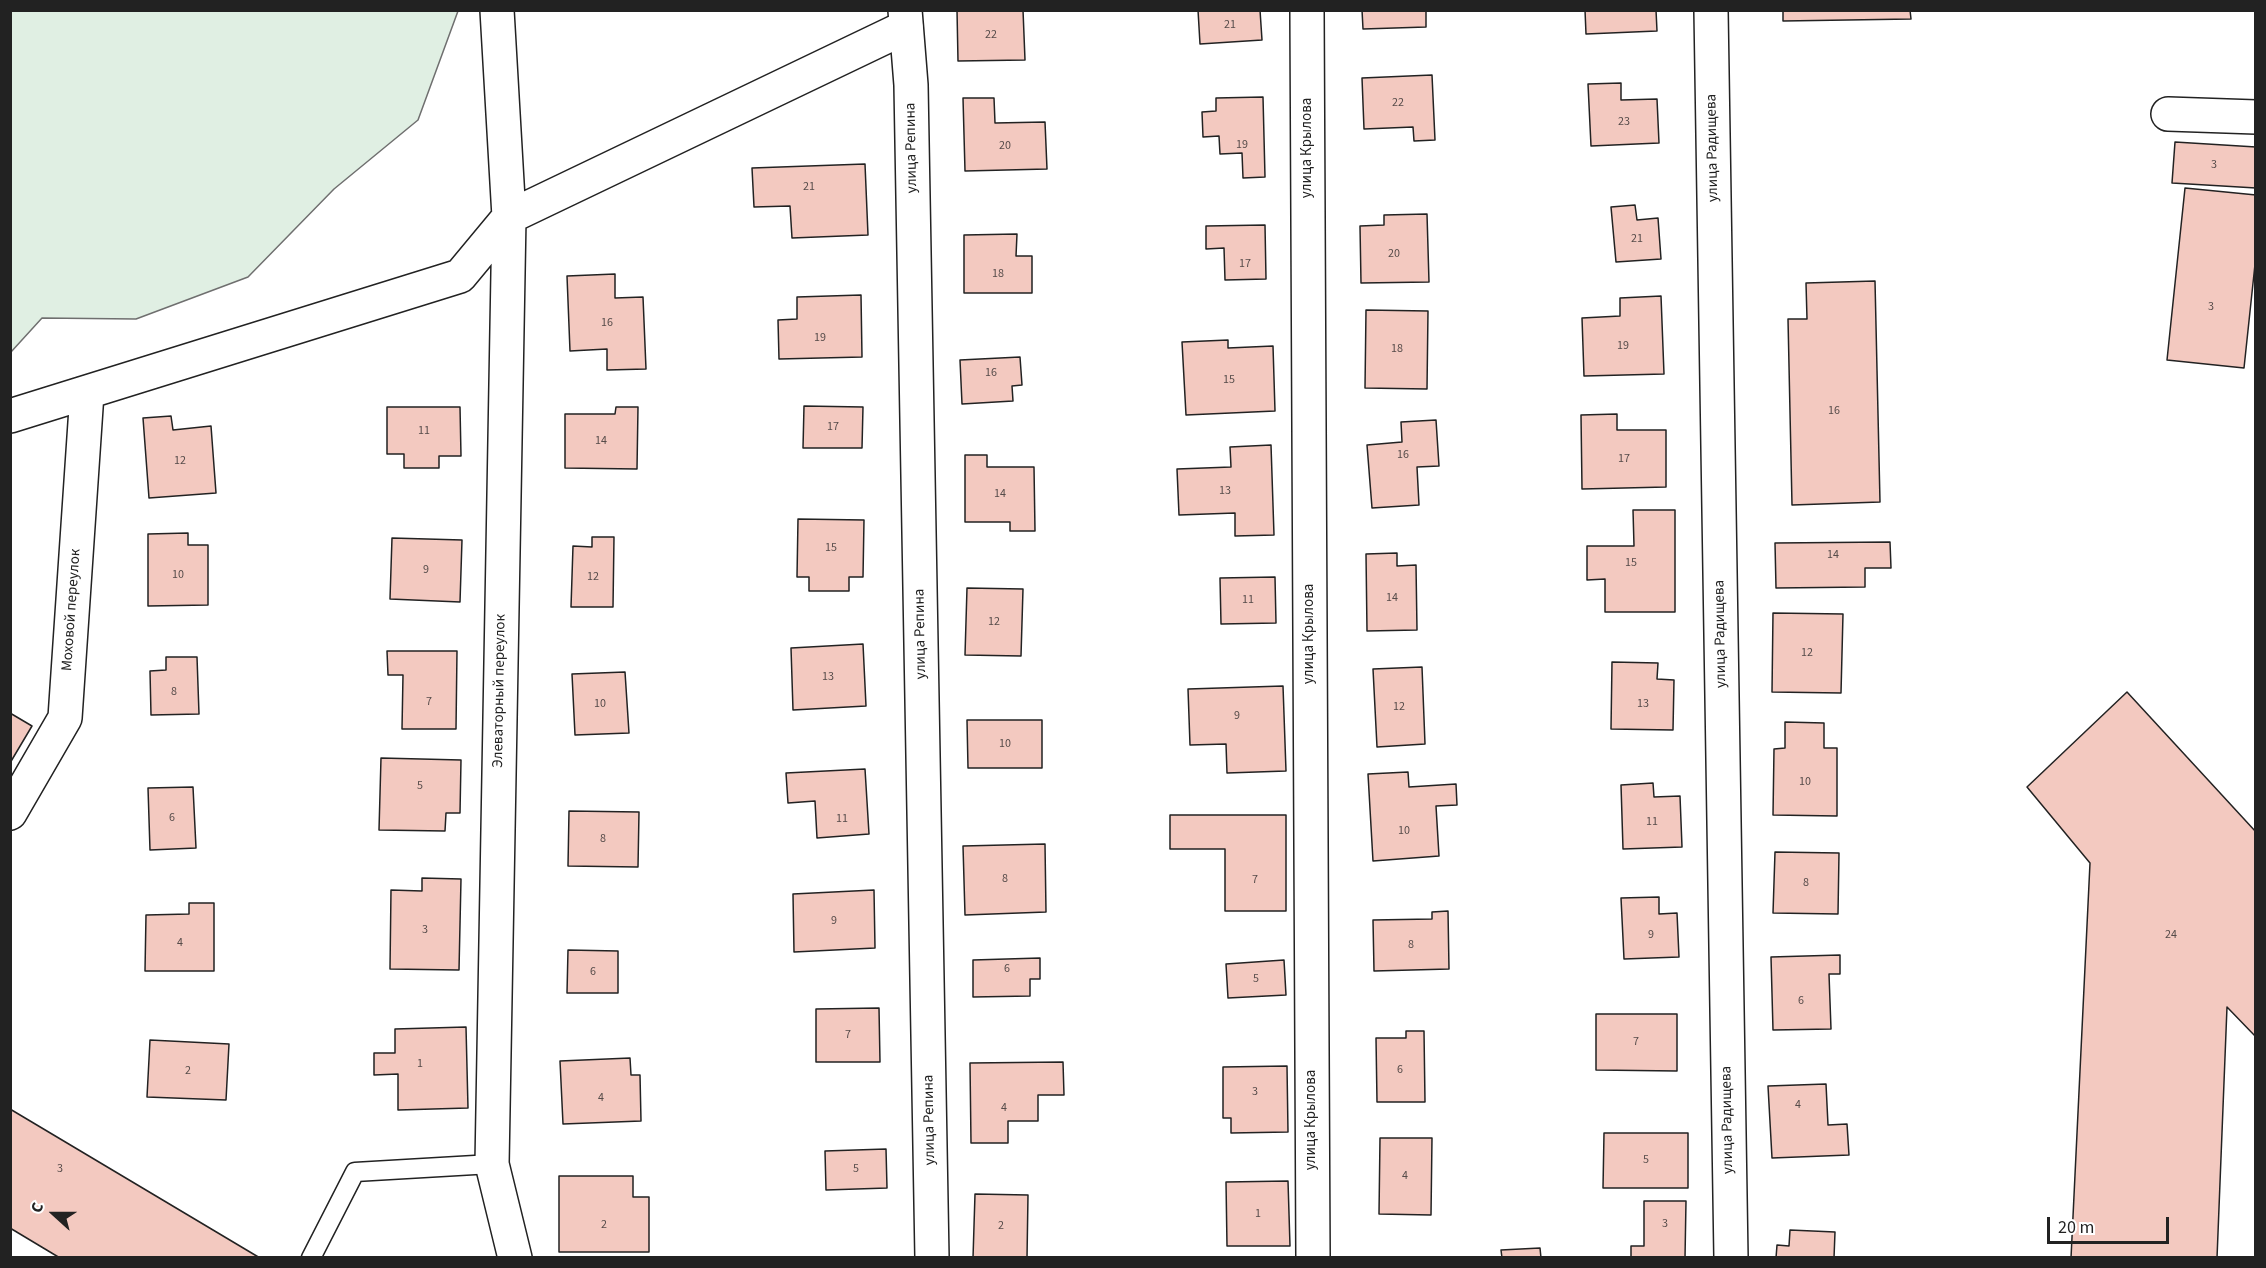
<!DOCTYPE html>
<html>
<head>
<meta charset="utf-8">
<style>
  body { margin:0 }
  #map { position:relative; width:2266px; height:1268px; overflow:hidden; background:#fff; font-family:"Source Sans 3",sans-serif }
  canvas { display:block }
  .frame { position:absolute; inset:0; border:12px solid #222; pointer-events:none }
  .north { position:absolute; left:24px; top:1184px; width:60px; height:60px; -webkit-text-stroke:4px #fff; paint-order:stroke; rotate:291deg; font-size:16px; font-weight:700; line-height:24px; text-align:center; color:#222 }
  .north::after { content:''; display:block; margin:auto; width:21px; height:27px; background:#222; clip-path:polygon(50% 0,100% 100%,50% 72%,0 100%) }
  .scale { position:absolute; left:2047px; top:1217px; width:122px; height:27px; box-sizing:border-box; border:3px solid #222; border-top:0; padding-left:8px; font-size:18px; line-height:21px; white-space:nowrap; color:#222; -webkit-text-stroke:4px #fff; paint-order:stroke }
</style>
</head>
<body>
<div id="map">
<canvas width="2266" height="1268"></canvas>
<div class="frame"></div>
<div class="north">С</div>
<div class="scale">20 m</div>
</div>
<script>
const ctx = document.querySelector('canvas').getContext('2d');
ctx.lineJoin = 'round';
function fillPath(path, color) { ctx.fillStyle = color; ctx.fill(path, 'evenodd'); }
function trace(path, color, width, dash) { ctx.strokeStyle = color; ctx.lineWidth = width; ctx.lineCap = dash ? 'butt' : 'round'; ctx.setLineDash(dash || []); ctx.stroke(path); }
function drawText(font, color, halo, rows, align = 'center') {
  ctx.font = font + ' "Source Sans 3",sans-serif'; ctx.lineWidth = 4.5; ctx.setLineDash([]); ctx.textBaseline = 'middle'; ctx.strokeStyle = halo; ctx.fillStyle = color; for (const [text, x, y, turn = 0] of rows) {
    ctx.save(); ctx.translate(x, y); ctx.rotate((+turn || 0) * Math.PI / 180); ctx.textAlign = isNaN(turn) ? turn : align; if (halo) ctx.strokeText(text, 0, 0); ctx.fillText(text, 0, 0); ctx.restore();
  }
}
const green = new Path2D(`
  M11,10h447v1l-40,109 -84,69 -86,88 -112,42 -94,-1 -31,34z`);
const building = new Path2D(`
  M957,10h66l2,50 -67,1z
  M1198,10h62l2,30 -62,4z
  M1362,10h64v17l-63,2z
  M1585,10h71l1,21 -71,3z
  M1783,10h127l1,9 -128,2z
  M1432,75l3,65 -21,1 -1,-14 -49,2 -2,-51z
  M1621,83v17l36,-1 2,44 -68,3 -3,-62z
  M1263,97l2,80 -22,1 -1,-25 -22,1 -1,-18 -16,1 -1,-25 14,-1v-13z
  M963,98h31l1,25 50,-1 2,47 -82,2z
  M2175,142l81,5v41l-84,-5z
  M865,164l3,71 -76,3 -2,-32 -36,1 -2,-39z
  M2185,188l71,7v60l-12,113 -77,-8z
  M1635,205l2,15 21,-2 3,41 -45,3 -5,-55z
  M1427,214l2,68 -68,1 -1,-57 24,-1v-10z
  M1265,225l1,54 -41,1 -1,-32 -18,1v-23z
  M1017,234l-1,22h16v37h-68v-58z
  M615,274v24l28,-1 3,72 -39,1v-21l-37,2 -3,-75z
  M1875,281l5,221 -88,3 -4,-186h19l-1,-36z
  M861,295l1,62 -83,2 -1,-39 19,-1v-22z
  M1661,296l3,78 -80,2 -2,-58 38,-2v-18z
  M1366,310l62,1 -1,78 -62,-1z
  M1228,340v8l45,-2 2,65 -89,4 -4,-73z
  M1020,357l2,28 -10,1 1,15 -51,3 -2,-44z
  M804,406l59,1 -1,41h-59z
  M387,407h73l1,49h-22v12h-35v-14h-17z
  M616,407h22l-1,62 -72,-1v-54h50z
  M1617,414v16h49v57l-84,2 -1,-74z
  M171,416l2,14 38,-4 5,67 -67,5 -6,-80z
  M1436,420l3,46 -22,1 2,38 -47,3 -5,-63 35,-3 -1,-20z
  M1271,445l3,90 -39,1v-23l-56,2 -2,-46 54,-2 -1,-20z
  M965,455h22v12h47l1,64h-25v-9h-45z
  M1633,510h42v102h-70v-33l-18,1v-34h47z
  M798,519l66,1 -1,57h-14v14h-40v-14h-12z
  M188,533v12h20v60l-60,1v-72z
  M592,537h22l-1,70h-42l2,-61 19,1z
  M392,538l70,2 -2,62 -70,-3z
  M1890,542l1,26h-26v19l-89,1 -1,-45z
  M1397,553v13l19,-1 1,65 -50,1 -1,-77z
  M1275,577l1,46 -55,1 -1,-46z
  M967,588l56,1 -2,67 -56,-1z
  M1773,613l70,1 -2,79 -69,-1z
  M863,644l3,62 -73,4 -2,-62z
  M387,651h70l-1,78h-54l1,-54h-15z
  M166,657h31l2,57 -48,1 -1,-44 16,-1z
  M1612,662l46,1 -1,16 17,1 -1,50 -62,-1z
  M1422,667l3,77 -48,3 -4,-78z
  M625,672l4,61 -54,2 -3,-61z
  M1283,686l3,85 -59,2 -1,-29 -36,1 -2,-56z
  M2127,692l129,140v205l-29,-30 -10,251h-146l19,-395 -63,-76z
  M10,713l22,13 -22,37z
  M967,720h75v48h-74z
  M1785,722l39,1v25h13v68l-64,-1 1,-66 11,-1z
  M381,758l80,2 -1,53h-14l-1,18 -66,-1z
  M865,769l4,65 -52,4 -2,-37 -27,2 -2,-30z
  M1408,772l1,15 47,-3 1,21 -21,1 3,50 -66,5 -5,-87z
  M1653,783l1,14 26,-1 2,51 -59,2 -2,-64z
  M193,787l3,61 -46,2 -2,-62z
  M569,811l70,1 -1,55 -70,-1z
  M1170,815h116v96h-61v-62h-55z
  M1045,844l1,68 -81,3 -2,-69z
  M1775,852l64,1 -1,61 -65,-1z
  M422,878l39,1 -2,91 -69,-1 1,-79 31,1z
  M874,890l1,58 -81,4 -1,-58z
  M1659,897v17l18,-1 2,44 -55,2 -3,-61z
  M189,903h25v68h-69l1,-56 43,-1z
  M1448,911l1,58 -75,2 -1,-51 59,-1v-7z
  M568,950l50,1v42h-51z
  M1840,955v19h-11l2,55 -58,1 -2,-73z
  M1040,958v21h-10v17l-57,1v-37z
  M1284,960l2,35 -58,3 -2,-34z
  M879,1008l1,54h-64v-53z
  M1596,1014h81v57l-81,-1z
  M466,1027l2,81 -70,2v-36l-24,1v-22h21v-24z
  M1406,1031h18l1,71h-48l-1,-64h30z
  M150,1040l79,4 -3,56 -79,-3z
  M630,1058l1,17h9l1,46 -78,3 -3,-63z
  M1063,1062l1,33h-26v26h-30v22h-37l-1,-80z
  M1287,1066l1,66 -57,1v-15h-8v-51z
  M1826,1084l2,41 19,-1 2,31 -77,3 -4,-72z
  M10,1109l250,149h-200l-50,-30z
  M1604,1133h84v55h-85z
  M1380,1138h52l-1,77 -52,-1z
  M886,1149l1,39 -61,2 -1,-39z
  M559,1176h74v21h16v55h-90z
  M1288,1181l2,65h-63l-1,-64z
  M975,1194l53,1 -1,63h-54z
  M1644,1201h42l-1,57h-54v-12h13z
  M1790,1230l45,2 -1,26h-58l1,-13 12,1z
  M1540,1248l1,10h-39l-1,-8z`);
const service = new Path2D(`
  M311,1258l44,-86 137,-8`);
const minor = new Path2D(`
  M497,10l12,207 -17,947 23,94
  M1307,10l6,1248
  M1711,10l20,1248
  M2168,114l88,3
  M10,416l450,-140 49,-59 397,-190
  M10,813l55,-95 22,-325`);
const primary = new Path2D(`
  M905,10l6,75 21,1173`);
const numberNames = [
  ["21",1230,25],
  ["22",991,35],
  ["22",1398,103],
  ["23",1624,122],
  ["19",1242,145],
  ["20",1005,146],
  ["3",2214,165],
  ["21",809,187],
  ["21",1637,239],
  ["20",1394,254],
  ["17",1245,264],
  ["18",998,274],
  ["3",2211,307],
  ["16",607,323],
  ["19",820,338],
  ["19",1623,346],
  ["18",1397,349],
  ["16",991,373],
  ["15",1229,380],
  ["16",1834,411],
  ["17",833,427],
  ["11",424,431],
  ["14",601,441],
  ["16",1403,455],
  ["17",1624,459],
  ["12",180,461],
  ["13",1225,491],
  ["14",1000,494],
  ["15",831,548],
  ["14",1833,555],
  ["15",1631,563],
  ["9",426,570],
  ["10",178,575],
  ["12",593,577],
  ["14",1392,598],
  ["11",1248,600],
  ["12",994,622],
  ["12",1807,653],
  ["13",828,677],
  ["8",174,692],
  ["7",429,702],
  ["10",600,704],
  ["13",1643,704],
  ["12",1399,707],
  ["9",1237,716],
  ["10",1005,744],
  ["10",1805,782],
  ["5",420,786],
  ["6",172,818],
  ["11",842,819],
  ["11",1652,822],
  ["10",1404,831],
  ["8",603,839],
  ["8",1005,879],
  ["7",1255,880],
  ["8",1806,883],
  ["9",834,921],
  ["3",425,930],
  ["9",1651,935],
  ["24",2171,935],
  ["4",180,943],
  ["8",1411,945],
  ["6",1007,969],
  ["6",593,972],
  ["5",1256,979],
  ["6",1801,1001],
  ["7",848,1035],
  ["7",1636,1042],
  ["1",420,1064],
  ["6",1400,1070],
  ["2",188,1071],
  ["3",1255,1092],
  ["4",601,1098],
  ["4",1798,1105],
  ["4",1004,1108],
  ["5",1646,1160],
  ["3",60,1169],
  ["5",856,1169],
  ["4",1405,1176],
  ["1",1258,1214],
  ["3",1665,1224],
  ["2",604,1225],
  ["2",1001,1226]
];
const streetNames = [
  ["улица Репина",912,148,-91],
  ["улица Крылова",1308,148,-90],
  ["улица Радищева",1713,148,-91],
  ["Моховой переулок",72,610,-86],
  ["улица Репина",921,634,-91],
  ["улица Крылова",1310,634,-90],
  ["улица Радищева",1721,634,-91],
  ["Элеваторный переулок",500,691,-89],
  ["улица Репина",930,1120,-91],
  ["улица Крылова",1312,1120,-90],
  ["улица Радищева",1728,1120,-91]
];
fillPath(green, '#e0efe3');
trace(green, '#6f6f6f', 1.5);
fillPath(building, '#f3c9c0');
trace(building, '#222', 1.5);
trace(service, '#222', 21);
trace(minor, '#222', 36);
trace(primary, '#222', 36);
trace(service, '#fff', 18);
trace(minor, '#fff', 33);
trace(primary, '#fff', 33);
drawText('12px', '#564c4a', null, numberNames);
drawText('15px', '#222', '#fff', streetNames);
</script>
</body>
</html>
